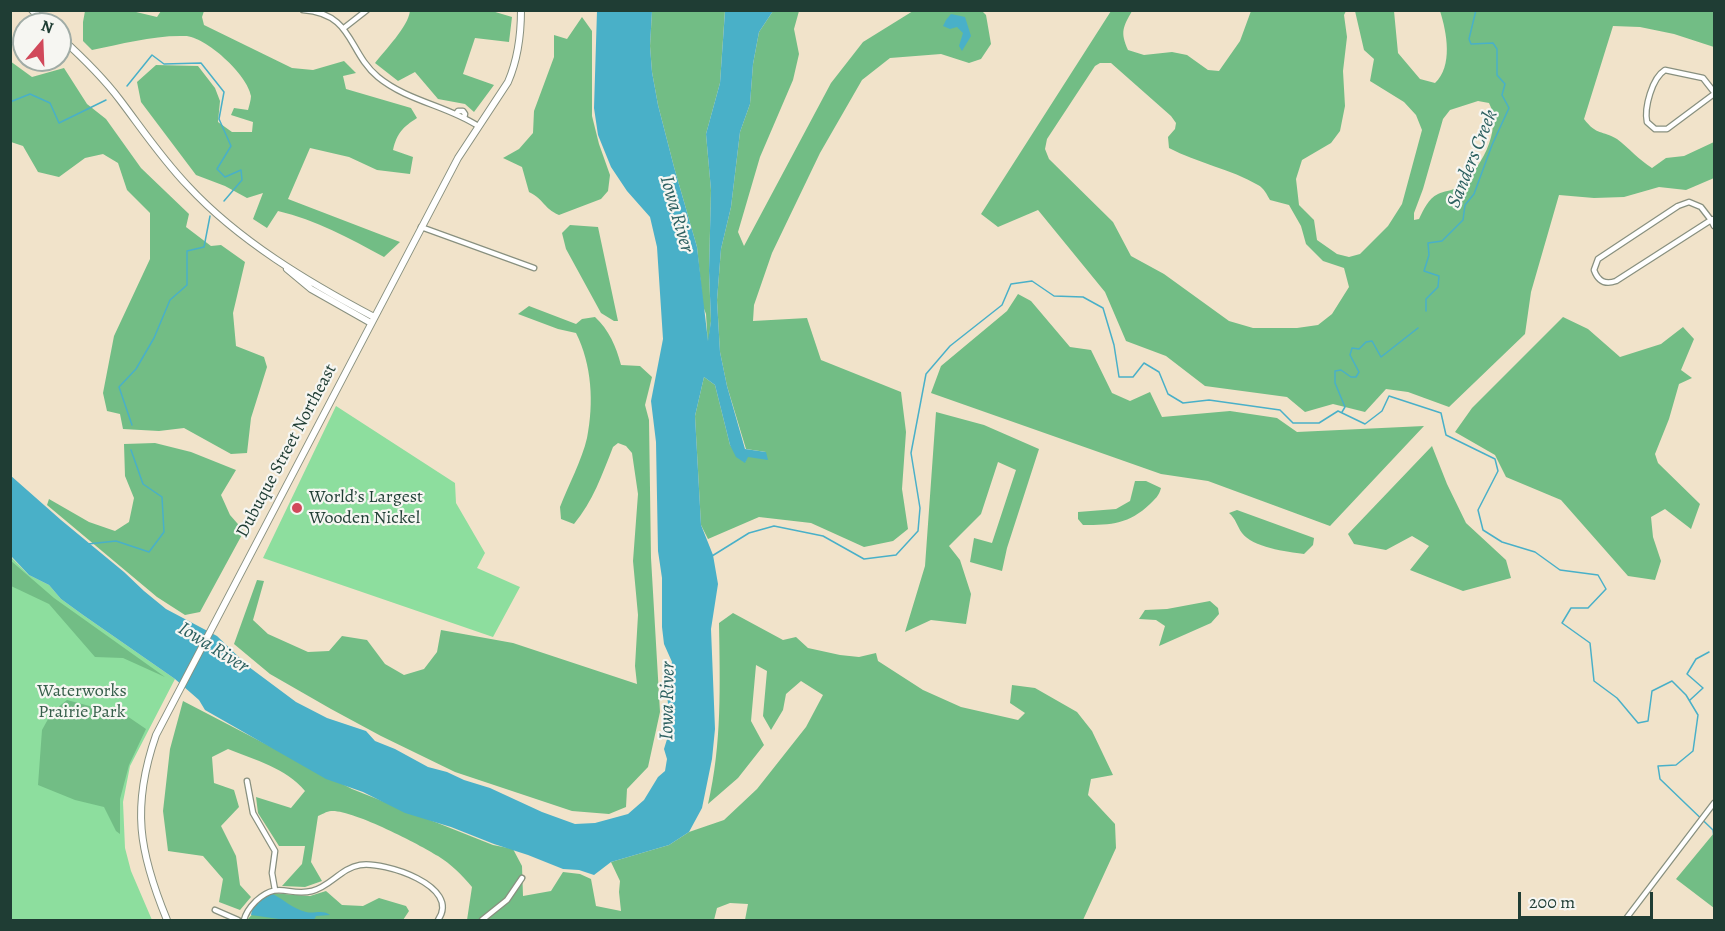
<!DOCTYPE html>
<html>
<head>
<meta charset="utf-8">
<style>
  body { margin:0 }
  #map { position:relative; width:1725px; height:931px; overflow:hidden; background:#f1e3ca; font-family:Alegreya,serif }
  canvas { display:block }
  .frame { position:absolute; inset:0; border:12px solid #1f3d34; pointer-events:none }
  .north { position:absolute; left:12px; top:12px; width:60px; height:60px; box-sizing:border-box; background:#f6f6f2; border:2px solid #a0aca6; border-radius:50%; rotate:19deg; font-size:16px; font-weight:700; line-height:24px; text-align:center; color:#1f3d34 }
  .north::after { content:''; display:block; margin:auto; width:21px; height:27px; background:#d1495b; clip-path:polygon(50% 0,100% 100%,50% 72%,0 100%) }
  .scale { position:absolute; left:1518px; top:892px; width:135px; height:27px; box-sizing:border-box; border:3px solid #1f3d34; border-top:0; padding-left:8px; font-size:18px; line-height:21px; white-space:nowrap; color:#1f3d34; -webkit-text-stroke:4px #f6f6f2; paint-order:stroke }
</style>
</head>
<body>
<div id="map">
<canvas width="1725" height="931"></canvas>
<div class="frame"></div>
<div class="north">N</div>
<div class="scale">200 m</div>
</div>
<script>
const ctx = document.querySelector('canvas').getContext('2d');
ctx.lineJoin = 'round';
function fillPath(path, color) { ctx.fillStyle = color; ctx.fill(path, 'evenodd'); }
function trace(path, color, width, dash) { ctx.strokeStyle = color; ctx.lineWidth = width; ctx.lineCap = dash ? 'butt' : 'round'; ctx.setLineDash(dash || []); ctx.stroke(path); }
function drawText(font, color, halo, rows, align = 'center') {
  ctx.font = font + ' Alegreya,serif'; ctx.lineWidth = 4.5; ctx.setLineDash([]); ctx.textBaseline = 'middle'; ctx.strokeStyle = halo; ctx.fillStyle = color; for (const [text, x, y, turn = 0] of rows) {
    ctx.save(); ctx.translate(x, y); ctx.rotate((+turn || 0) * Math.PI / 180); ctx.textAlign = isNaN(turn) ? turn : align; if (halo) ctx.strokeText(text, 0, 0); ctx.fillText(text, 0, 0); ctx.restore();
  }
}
const green = new Path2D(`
  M336,406l119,77 1,20 29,50 -8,15 43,19 -27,50 -230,-79z
  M10,556l19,19 20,10 12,14 22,16 92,64 -45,87 -7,36 2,46 6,23 21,49h-141z`);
const forest = new Path2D(`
  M725,10l-5,73 -14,51 5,56 -2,81 2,50 -3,25 -2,-32 -3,-8 -6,-59 -23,-80 -16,-62 -6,-33 -2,-26 2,-35z
  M85,11h47l25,6 4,-6h43l-2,6 2,8 88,43 21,2 31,-9 12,12 -13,3 3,13 65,19 6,10c-14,9 -20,15 -24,32l20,7 -3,17 -33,-4 -28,-13 -39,-9 -22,51 112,43 -16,15c-35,-19 -68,-37 -106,-46l-11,17 -14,-9 10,-26 -16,5 -22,-12 -29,-11 -55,-73 -4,-20 19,-17 42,1 17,22 5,13 -2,21 14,10h20l1,-10 -22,-7 3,-7 14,2c1,-4 3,-10 3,-14 -3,-21 -46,-60 -66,-60 -31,-1 -63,8 -93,14l-9,-9v-19z
  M410,11h82l20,6 -3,25 -34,-4 -12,36 31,11 -20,27 -9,-8 -27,-5 -23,-27 -17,9 -23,-18c10,-13 33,-36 35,-52z
  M773,11h26l-5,18 5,25 -6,26 -33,77 -22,75 6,14 87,-163 32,-41 50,-31h69l4,4 5,29 -10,15 -12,4 -28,-9 -51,4 -28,22 -42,73 -48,100 -18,52 -1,16 54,-3 14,42 80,32 5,40 -4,57 6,40 -15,12 -29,6 -53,-24 -52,-6 -51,22 -7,-14 -6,-109 9,-39 11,8 15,60 15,17 2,-5 19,-5 -20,-3 -19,-63 -7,-34 -3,-52 4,-51 10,-42 9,-75 10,-28 3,-40 6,-32z
  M1111,11h21c-9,16 -12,21 -4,39l16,5 28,-3 15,3 21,15 11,1 21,-30 11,-30h95l-2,4 3,22 -4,34 2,35 -5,25 -9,12 -29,17 -6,19 3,26 15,15 3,20 20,14 12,3 11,-3 28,-28 14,-22 20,-74 -6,-15 -12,-13 -34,-21 4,-22 -10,-9 -9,-39h39l4,42 22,26 15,4c18,-17 12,-50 5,-72h274v36l-40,-13 -34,-7 -27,-1 -29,93c13,17 18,11 33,20 12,9 22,21 35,29l14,-10 18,-2 30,-14v36l-28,12 -27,-3 -35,10 -30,1 -35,-3 -28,97 -6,42 -76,73 -41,-15 -22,-3 -21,23 -32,-8 -28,8 -18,-15 -82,-11 -39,-30 -40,-15 -21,-49 -67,-82 -40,17 -17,-13zM1100,63h11l60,53 5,7 -1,6 -7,8 1,11c28,15 62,21 89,37 6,3 9,10 12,15l19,5 12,21 5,18 17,17 21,7 5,19 -17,27 -14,11 -21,3h-44l-24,-7 -65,-47 -33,-18 -18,-34 -64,-63 -4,-10 2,-10 48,-73zM1478,101l11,2c14,26 -9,70 -33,85 -5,3 -12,3 -18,6 -10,5 -14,15 -19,25l-5,1v-7l9,-24 20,-70 7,-9z
  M582,17l10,14v85l7,28 11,31 -2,16 -7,8 -42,16c-16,-7 -14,-15 -30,-23l-7,-25 -19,-9 16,-9 14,-16 1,-22 20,-54v-22l13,4z
  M10,61l22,16 32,-9 23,36 19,15 35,49 48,46 -3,13 25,19 10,-1 24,17 -12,51 3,33 28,11 3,10 -16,51 -4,35 -16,1 -47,-26 -25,3 -36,-2 -3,-15 -13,-3 -4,-18 11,-57 36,-77v-46l-23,-23 -9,-27 -15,-9 -18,4 -26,19 -21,-5 -15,-26 -12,-4z
  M570,225l28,2 20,94h-4l-13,-8 -35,-64 -4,-16z
  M1018,294l13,7 39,46 21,3 21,43 18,8 20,-9 12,25 68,-6 47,7 20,14 127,-6 -94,100 -122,-45 -47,-7 -230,-81 10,-27 66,-55z
  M529,306l47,18 6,-5 13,-2c14,13 21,29 26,48l19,1 12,11 -7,28 4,15 2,138 9,154 -12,55 -21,22 -1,18 -17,7 -37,-3 -117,-39 -74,-36 -50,-27 -61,-35 -36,-30 23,-64 7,1 -11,39 15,14 40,18 21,-1 13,-15 25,4 18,24 19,11 20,-6 13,-17 4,-22 72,13 124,41 -2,-18 3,-51 -5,-54 5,-67 -6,-41 -6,-7 -8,-3 -5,4c-11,28 -20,54 -39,77l-13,-5 -1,-12c8,-21 22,-47 27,-69 7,-35 5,-73 -11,-105l-18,-4 -40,-15z
  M1563,317l25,12 32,28 41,-13 22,-17 11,12 -13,31 11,8 -13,6 -10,35 -14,35 3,9 42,41 -9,25 -26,-20 -14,8 2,20 8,24 -6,19 -27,-4 -67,-76 -55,-23 -11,-22 -40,-23 17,-24z
  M936,412l48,13 55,24 -32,99 -5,23 -32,-9 4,-24 18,5 24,-73 -18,-8 -17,52 -32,32 11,14 11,34 -5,30 -35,-4 -26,12 20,-66z
  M155,443l36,9 45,18 -15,25 9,20 14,16 -44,81 -15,3 -28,-18 -110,-92 2,-6 40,23 26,9 14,-9 5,-24 -9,-22 -1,-32z
  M1432,446l15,38 19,39 40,37 5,18 -48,13 -53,-21 19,-24 -17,-10 -26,14 -32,-6 -6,-10z
  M1135,481h11l15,7c-2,8 -6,11 -11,16 -21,20 -38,21 -67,21l-5,-6v-7l38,-3 14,-8z
  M1237,510l77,28 -1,7 -9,9c-17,-2 -52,-7 -62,-21 -5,-7 -6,-14 -13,-20z
  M10,560l44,38 111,79 -42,-19 -28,-1 -46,-53 -38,-18z
  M1210,601l8,7 1,6 -8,9 -52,23 6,-20 -9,-6 -17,-1 6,-9 22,-1z
  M733,613l50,27 13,-3 12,11 32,7 19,2 17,-4 2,8 45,29 38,17 57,13 7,-7 -15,-10 2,-18 23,3 42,24 15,19 21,44 -22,4 -3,16 27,29 1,24 -33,72h-338l3,-16 -18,-1 -13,5 -3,12h-247l5,-33c-10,-12 -21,-23 -34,-31 -19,-12 -87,-47 -107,-45 -4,0 -10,4 -13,5l-7,46 11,19 -17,6 -23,-1 20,-22 3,-18h-26l-21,-33 -2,-16 35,11 14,-17c-19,-23 -50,-31 -77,-42l-16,8 2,26 20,7 5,17 -18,19 15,30 4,29 11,12 -11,13 -21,-8 4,-23 -20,-23 -35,-5 -5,-40 7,-62 13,-48 169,88 141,56 20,4 9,17 1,30 28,-5 12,-19 17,2 11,5 5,27 25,5 -2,-19 1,-11 -9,-19 58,-17 20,-13 35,-12 33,-31 49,-62 17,-32 -22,-14 -15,13 -3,16 -12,20 -8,-14 4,-45 -11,-6 -5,56 13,24 -26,33 -30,26c14,-60 12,-120 11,-181z
  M67,700l60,16 19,13 -17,36 -9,34v35l-4,-3 -12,-24 -29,-7 -37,-15 4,-55 10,-18z
  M1714,833v75l-38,-29z
  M326,891l16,14 21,1 16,-8 27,8 3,5 -6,9h-154l-1,-1 23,-26 39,3z`);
const water = new Path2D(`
  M597,11h55l-2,35 2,26 6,33 16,62 23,80 11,94 3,-20 -2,-50 2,-81 -5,-56 14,-51 5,-72h48l-14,21 -6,32 -3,40 -10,28 -9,75 -10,42 -4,51 3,52 7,34 18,63 21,3 2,8 -20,-3 -3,6 -9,-6 -6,-12 -15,-60 -11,-8 -9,39 6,109 12,30 5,29 -7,45 4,100 -3,30 -10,49 -13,24 -20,13 -58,17 -17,13 -15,-5 -16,-1 -35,-14 -34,-11 -43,-17 -46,-14 -42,-21 -37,-13 -121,-69 -6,-10 -24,-21 -92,-64 -22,-16 -12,-14 -20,-10 -18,-19 -1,-81 51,45 63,52 20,19 22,18 51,27 32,31 47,35 31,16 39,13 9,10 20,8 33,18 19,5 17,8 26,8 52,24 33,12 20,-1 33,-9 16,-14 14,-23 7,-6 2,-12 -3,-10 8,-26 -4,-19 -2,-18 6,-24 -8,-18 -2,-17v-49l-4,-27 -2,-109 -5,-41 12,-62 -6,-92 -7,-30 -23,-26 -16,-24 -13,-32 -4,-27z
  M951,14l14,3 6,19 -9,15 -3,-5 4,-13 -6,-6 -7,2 -7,-3 3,-6z
  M271,893c12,6 22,16 35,19 9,2 16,-3 24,3l-14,1 -2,4h-28l-35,-5c1,-10 11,-18 20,-22z`);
const stream = new Path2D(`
  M127,86l25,-31 12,9 37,-1 23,29 -5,27 12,27 -14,23 8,8 16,-7 1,10 -18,21
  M10,102l20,-8 20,9 9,20 47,-23
  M1426,311v-12l12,-12 1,-11 -15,-5 5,-16 -1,-12 14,-2 21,-21 2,-15 9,-11 18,-49 17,-37 -7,-13 3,-11 -8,-9v-26l-4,-6 -22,1 -2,-5 7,-29
  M1342,412l3,-5 -10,-24v-12l6,-1 10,7h5l3,-5 -9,-17 2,-7 7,1 7,-7 6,-1 9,16 37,-29
  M132,425l-13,-38 17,-18 18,-31 16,-38 17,-15v-34l17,-4 6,-31
  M88,544l28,-3 33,11 15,-20 -2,-35 -19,-13 -12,-34
  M712,556l37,-23 25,-7 49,10 41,23 32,-4 22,-24 2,-23 -9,-55 15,-79 24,-28 52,-41 9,-21 21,-3 22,15 29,1 20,11 11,37 5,32h14l11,-14 15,9 9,22 15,9 26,-3 71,10 13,13h26l19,-12 27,13 17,-13 7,-15 52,17 5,22 49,24 3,12 -20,39 5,20 19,12 33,10 25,18 38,5 8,14 -18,19h-17l-9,15 28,20 4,38 23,17 21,25 10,-2 4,-30 20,-10 14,14 12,20 -5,36 -17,14 -18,1 2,13 53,51 1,8
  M1690,700l13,-12 -16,-14 9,-15 13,-7`);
const minor = new Path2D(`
  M303,10c51,4 44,41 75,67 29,24 70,29 100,49
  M344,28l23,-18
  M1714,92l-11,-14 -38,-8c-13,8 -21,38 -18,52l8,7h12l47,-35
  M456,114l2,-3h5l2,3 -1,4
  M1689,202l12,5 10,13 -95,61c-11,4 -18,0 -22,-11l4,-11 80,-53z
  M1714,219l-3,1 3,6
  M421,227l113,41
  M247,781l6,32 22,38 -3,22 3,17
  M215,910l23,10
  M244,920c2,-8 6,-13 12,-19 23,-21 32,-4 56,-10 18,-4 29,-23 48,-26 24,-4 102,21 78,55
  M482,920l25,-20 15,-22
  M1625,920l89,-117`);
const major = new Path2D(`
  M32,10l15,14
  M60,37c21,19 42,39 60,63 22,29 42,59 68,86 51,55 120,96 186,131
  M287,269l24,20 60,34
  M167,920c-28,-68 -36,-113 -11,-185l302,-577 50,-76c10,-23 13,-46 13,-72`);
const markers = [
  [297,508,6,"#d1495b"]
];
const streetNames = [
  ["Dubuque Street Northeast",287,451,-62]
];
const poiNames = [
  ["World’s Largest",309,498],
  ["Wooden Nickel",309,519]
];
const parkNames = [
  ["Waterworks",82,692],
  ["Prairie Park",82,713]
];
const waterNames = [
  ["Sanders Creek",1473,159,-68],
  ["Iowa River",676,214,74],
  ["Iowa River",213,648,32],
  ["Iowa River",668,701,-89]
];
fillPath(green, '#8dde9e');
fillPath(forest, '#72bd85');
fillPath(water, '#49b0c8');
trace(stream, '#49b0c8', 1.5);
trace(minor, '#88907f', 7);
trace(major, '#88907f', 8);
trace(minor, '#fff', 4.5);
trace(major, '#fff', 6);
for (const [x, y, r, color] of markers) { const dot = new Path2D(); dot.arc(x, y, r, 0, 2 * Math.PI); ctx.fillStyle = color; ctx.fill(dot); trace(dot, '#f6f6f2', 2); }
drawText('18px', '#1f3d34', '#f6f6f2', streetNames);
drawText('18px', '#1f3d34', '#f6f6f2', poiNames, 'left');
drawText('18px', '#355d49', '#f6f6f2', parkNames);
drawText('italic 20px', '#2c6060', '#f6f6f2', waterNames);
</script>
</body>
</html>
